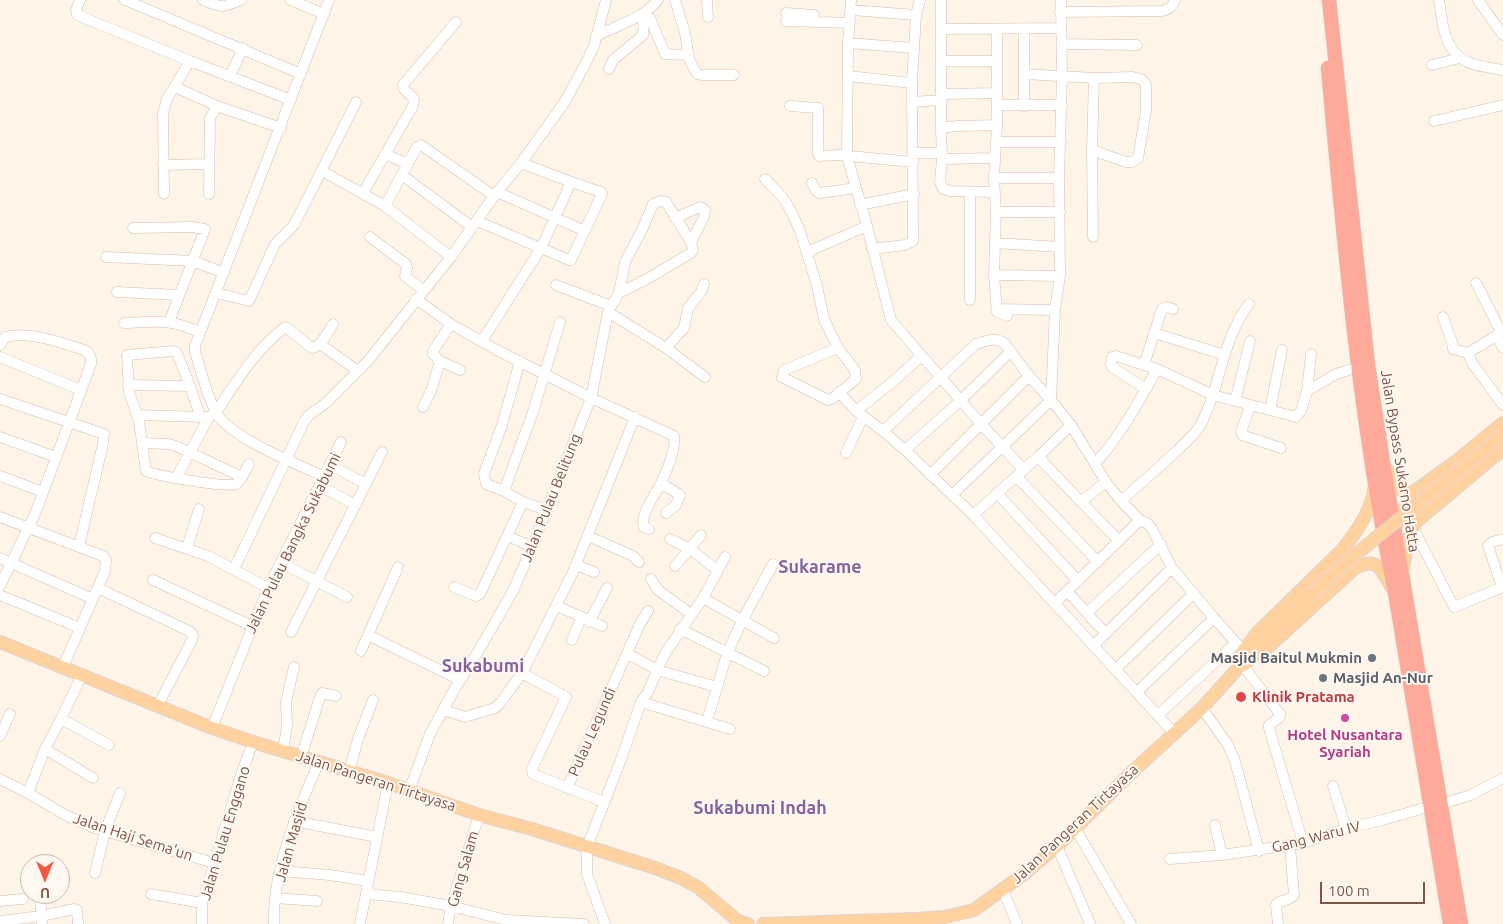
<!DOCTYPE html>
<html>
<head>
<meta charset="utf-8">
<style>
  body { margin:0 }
  #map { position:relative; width:1503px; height:924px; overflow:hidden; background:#fef4e8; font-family:Ubuntu,sans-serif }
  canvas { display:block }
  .north { position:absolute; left:20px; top:854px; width:50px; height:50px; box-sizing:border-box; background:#fff8f1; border:1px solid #cbb7ad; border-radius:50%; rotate:180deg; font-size:14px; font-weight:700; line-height:20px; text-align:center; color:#7c5648 }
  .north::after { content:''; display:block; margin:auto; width:18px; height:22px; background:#f45842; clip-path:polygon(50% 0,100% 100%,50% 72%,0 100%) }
  .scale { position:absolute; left:1320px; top:882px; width:105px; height:22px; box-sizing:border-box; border:2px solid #7c5648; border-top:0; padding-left:6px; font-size:15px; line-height:18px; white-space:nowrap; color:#7c5648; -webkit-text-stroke:4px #fff8f1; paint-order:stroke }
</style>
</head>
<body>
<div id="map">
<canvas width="1503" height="924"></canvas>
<div class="north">U</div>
<div class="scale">100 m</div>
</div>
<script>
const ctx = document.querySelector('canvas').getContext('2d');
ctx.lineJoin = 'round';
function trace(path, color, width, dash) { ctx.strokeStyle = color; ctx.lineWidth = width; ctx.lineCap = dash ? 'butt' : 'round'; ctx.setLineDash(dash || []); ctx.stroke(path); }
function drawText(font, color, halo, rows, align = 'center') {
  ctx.font = font + ' Ubuntu,sans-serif'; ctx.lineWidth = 4; ctx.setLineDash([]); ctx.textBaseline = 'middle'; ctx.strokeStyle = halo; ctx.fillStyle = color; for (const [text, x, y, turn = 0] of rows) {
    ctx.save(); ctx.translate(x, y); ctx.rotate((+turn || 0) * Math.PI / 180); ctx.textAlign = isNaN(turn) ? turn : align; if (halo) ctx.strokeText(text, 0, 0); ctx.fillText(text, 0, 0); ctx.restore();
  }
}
const minor = new Path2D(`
  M80,0l-4,10 1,5 113,46
  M125,0l176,74
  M203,0c18,8 19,8 38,0
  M290,0l34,14
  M675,0l10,33 4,26 8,15 4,1h33
  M707,0l1,17
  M851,0l-3,43 -1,113 20,70 24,94 90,104 42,45
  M941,0v128l16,-2 40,-1
  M1061,0l1,76 -3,102 1,98 -5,34 -4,90 20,25 35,57 15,19 19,19 8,4 4,5 20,39 42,50 33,37
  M1439,0c3,22 5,52 29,62 10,5 24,6 35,8
  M1478,0l25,35
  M851,10l65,5
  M1060,12l101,-1c8,-1 11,-4 14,-11
  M786,13l28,2
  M637,17l13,1 15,36 24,1
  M786,21l64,2
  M941,29l120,-1
  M997,29v96l-3,53 2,34 -2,63 3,37 10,4
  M596,36c21,-11 47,-17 62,-36
  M848,43l65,5
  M1062,44l75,1
  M941,61h56
  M1432,65l28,-7
  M609,69l4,-9 30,-25 1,-19
  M1024,74l70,4 39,-1 8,2 5,5v27l-8,47 -6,4h-6l-34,-12
  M230,76l13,-28
  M848,76l64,7
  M175,87l42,19 64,22
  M941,94l56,-1
  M912,102l30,-2
  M997,105h65
  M790,106l28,2v45l1,3 20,-1 74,7
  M1024,106v-77
  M1434,121l69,-16
  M941,128l1,31
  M996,142h65
  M913,153h29
  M385,154l23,10
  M163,165l46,-1
  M322,171l63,35 66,51
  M402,175l70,52
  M994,178h65
  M765,179l19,20 8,14 8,18 17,55 7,33 14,29 17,22 1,9 -24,20 -4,1 -46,-23 2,-7 54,-22
  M812,183l4,8 4,2 36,-5
  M497,192l88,39
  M970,192v108
  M994,192l-44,-1 -7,-2 -3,-7 2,-23 53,-1
  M363,193l50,-87 1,-7 -10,-10 -1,-4 53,-63
  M164,194l-1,-80 4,-15 23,-38 101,39
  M209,194l1,-76 7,-12
  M860,205l54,-11
  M385,206l32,-59 4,-2 73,51
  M996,212h64
  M477,221l92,39h2l31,-66 -1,-2 -30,-10
  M133,228l59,-1 13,2 -36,93
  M370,237l36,27 1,4 -2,8 18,14
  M1093,237l-1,-87 2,-72
  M995,243l65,4
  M872,249l33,-4 8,-4 -1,-158 4,-68 4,-15
  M807,252l60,-26
  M106,257l87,4 31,12
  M994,275l66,1
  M556,285l55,21
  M117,292l62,3
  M216,293l33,8 26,-57 19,-19 62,-123
  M619,293l28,-14 44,-26 2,-3 -2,-8 13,-25 1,-7 -5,-3 -25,11
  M416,299l35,25 42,24 98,50 83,38c2,13 -6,32 -12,45 -5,12 -23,33 -18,46l5,2
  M996,309l59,1
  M608,312l58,36 18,-20 4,-20 13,-16 3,-8
  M1443,317l9,25 1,7 15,4 4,10 31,42
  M124,323c29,-1 49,-5 76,10
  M451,324l-18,27v3l7,7 20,9
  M1154,333l71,22
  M1496,336l7,12
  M482,341l59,-93 30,-66 -50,-19
  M320,344l38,27
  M0,345l5,-8c27,-6 53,5 79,13l4,2 3,7v5l-56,150 -35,72
  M666,348l39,29
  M1468,353l28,-17 5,-4 -25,-49
  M0,357l81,33
  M1144,365l18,-56 5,-2 6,2
  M128,385l62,1
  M1146,389l-34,-22 -1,-3 1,-7 4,-1 41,13 56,26 83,22 5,-6 6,-20 29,-17 22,-7
  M1307,391l4,-37
  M839,392l17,19 27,20 22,19 68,65 201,218
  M0,399l104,35 -1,10 -24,102
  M1235,401l15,-60
  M1250,406l-9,26 1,3 39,13
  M423,407l8,-16 9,-30
  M1270,410l12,-60
  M856,411l39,-31 26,-24
  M137,415l68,2
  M200,416l-10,-30 -13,-33 -3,-2 -47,4 2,37 10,29 7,50c11,5 82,17 90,13 6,-4 10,-15 13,-20
  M883,431l93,-87c11,-3 19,-8 29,0l24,32 22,24 -99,95
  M0,437l56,20
  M143,443l25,1 8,2 66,31
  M905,450l55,-49 51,-50
  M846,453l17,-36
  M1038,457l33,-32
  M1095,464c25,-28 44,-62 62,-95
  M330,465l36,19
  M930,475l99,-99
  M0,476l43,16
  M1016,476l82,86
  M325,477c-26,-12 -90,-38 -106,-60 -12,-19 -17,-44 -24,-65v-6l134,-346
  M176,478l33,-61 8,-6c19,-29 39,-62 67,-83h3l25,20c10,-2 16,-16 21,-24
  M661,483l19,12 -4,10 -10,8
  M320,486l36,19
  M504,491l-18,-7 -2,-10 18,-49 18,-64
  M997,493l81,88
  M1082,501l24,-19
  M1121,501c19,-17 38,-34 57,-51 7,-8 18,-16 23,-26 20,-38 21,-85 48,-120
  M546,510l-23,-8 -19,-11 29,-79 27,-90
  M973,515l65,-58 81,84
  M0,517l103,39 3,4 -1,11 -42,96
  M1413,528l41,79 49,-20
  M508,536l24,11
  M588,536l45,20 6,6
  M155,538l53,18 60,32
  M670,539l20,10 27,21
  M187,548l12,-39
  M0,558l93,41
  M282,563l65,34
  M576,565l18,7
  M675,566l26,-31
  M234,569l70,-147 5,-7 17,-12 41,-41 84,-105 43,-61 27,-33 43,-60 23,-42 7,-15 12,-46
  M651,579l7,11 33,24
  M153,580l99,46
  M454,587l22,9 4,-2 43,-92
  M1502,587l-14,-41 4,-4 11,-3
  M98,588l93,44 2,4 -1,4 -34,65
  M1067,591l21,23
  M0,595l80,33
  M703,598l71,40
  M1055,603l85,-83
  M557,606l45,20
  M589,622l18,-34
  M680,629l84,42
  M291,632l91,-180
  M1106,633l-16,-16 -2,-3 3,-5 70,-65
  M368,635l92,45
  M572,640l9,-22
  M1094,645l78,-77
  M361,651l37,-84
  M627,653l30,17 60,17
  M1244,667l36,47 -1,4 -10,7v3l34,115
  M1116,669l78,-76
  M522,673l44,24 -34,72 1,5 71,28
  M1137,692l77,-74
  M641,702l89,27
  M1202,708l26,37 7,16 24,90
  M444,710l21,7 30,-9 6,-6 21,-29 51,-101 62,-155
  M1158,715l78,-72
  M61,719l48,26
  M707,721l20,-67 15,-33 31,-57
  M212,728l56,-140 73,-146
  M0,736l10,-22
  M45,749l48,29
  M283,751l4,-25 -1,-24 8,-35
  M301,757l19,-60 2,-4 14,3
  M349,772l9,-33 15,-39
  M0,779l28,14 39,23 27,12 120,35
  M1333,786l13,43
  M567,788l73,-164 8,-13
  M409,791l21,-57 24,-44 24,-38 35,-61 19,-44 59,-149 17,-86 11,-19 6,-31 17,-32 11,-26 7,-3 6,1 25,40
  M28,793l17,-44 16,-30 21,-44
  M1441,804l30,-9 32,-17
  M294,821l83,16
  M1215,825l7,30
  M1075,828l56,96
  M1057,846l33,78
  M1170,859l52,-4 81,-12 48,-16 32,-7 48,-14
  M281,871l49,4 38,6
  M95,873l10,-42 15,-38
  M1003,890l14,34
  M40,894l2,30
  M151,894l51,9
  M366,894l34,3 51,9 55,14 78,4
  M275,898l42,3
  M0,901l23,-2
  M0,921l41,-5 33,-7 3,1 1,14
  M202,924v-21l39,-128 12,-33
  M274,924c-2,-52 24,-115 45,-162
  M360,924l28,-141
  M448,924l3,-18 28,-91
  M605,924l-18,-50v-27l33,-85 21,-60 7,-10 16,-37 39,-57 22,-41
  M1278,924l-2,-18 1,-3 14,-5 3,-3 -4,-49`);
const major = new Path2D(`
  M1384,465l18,26 9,3 48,-35 44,-36
  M1406,523l-4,-5 -1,-7 13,-18
  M1403,568l5,-28 8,-18 87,-73
  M1273,631l38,-36
  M0,642l212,86 41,14 135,41 91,32 53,14 123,39 26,10 18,10 39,33 10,3
  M1267,648l88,-80c24,-12 26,2 37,20
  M1238,668l5,-17 15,-19 84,-82c15,-18 31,-42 33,-66
  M763,924l154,-5 28,-2 29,-7 50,-36 33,-28 74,-73 71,-65 38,-42 4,-1 23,-24 3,-7`);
const highway = new Path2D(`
  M1329,0l39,365 15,97 78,462
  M1328,68c16,175 31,351 67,524l55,332`);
const majorBridge = new Path2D(`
  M1311,595l34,-32 158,-128`);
const markers = [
  [1372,658,5,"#6b7280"],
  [1323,678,5,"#6b7280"],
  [1241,697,6,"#e0444e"],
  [1345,718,5,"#d1479c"]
];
const streetNames = [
  ["Jalan Bypass Sukarno Hatta",1400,461,81],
  ["Jalan Pulau Belitung",551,498,-68],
  ["Jalan Pulau Bangka Sukabumi",293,543,-64],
  ["Pulau Legundi",592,732,-66],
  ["Jalan Pangeran Tirtayasa",376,781,18],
  ["Jalan Pangeran Tirtayasa",1075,824,-43],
  ["Jalan Pulau Enggano",225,833,-73],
  ["Jalan Haji Sema'un",133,837,18],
  ["Gang Waru IV",1316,837,-14],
  ["Jalan Masjid",291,842,-74],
  ["Gang Salam",463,869,-74]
];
const worshipNames = [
  ["Masjid Baitul Mukmin",1362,658],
  ["Masjid An-Nur",1333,678,"left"]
];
const healthNames = [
  ["Klinik Pratama",1252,697]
];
const hotelNames = [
  ["Hotel Nusantara",1345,735],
  ["Syariah",1345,752]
];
const quarterNames = [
  ["Sukarame",820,567],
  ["Sukabumi",483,666],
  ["Sukabumi Indah",760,808]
];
trace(minor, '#d5bcaf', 11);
trace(major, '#ddd3cf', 14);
trace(highway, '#ddd3cf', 15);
trace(minor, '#fff', 10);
trace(major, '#ffd29f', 12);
trace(highway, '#feaa9a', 14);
trace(majorBridge, '#ddd3cf', 14, []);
trace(majorBridge, '#ffd29f', 12);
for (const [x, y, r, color] of markers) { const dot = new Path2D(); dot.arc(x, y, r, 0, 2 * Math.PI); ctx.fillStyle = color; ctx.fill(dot); trace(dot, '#fff8f1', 2); }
drawText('15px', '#7c5648', '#fff8f1', streetNames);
drawText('bold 15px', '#5b616d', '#fff8f1', worshipNames, 'right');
drawText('bold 15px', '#be3a42', '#fff8f1', healthNames, 'left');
drawText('bold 15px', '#b23c85', '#fff8f1', hotelNames);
drawText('bold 18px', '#86649f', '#fff8f1', quarterNames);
</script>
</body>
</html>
